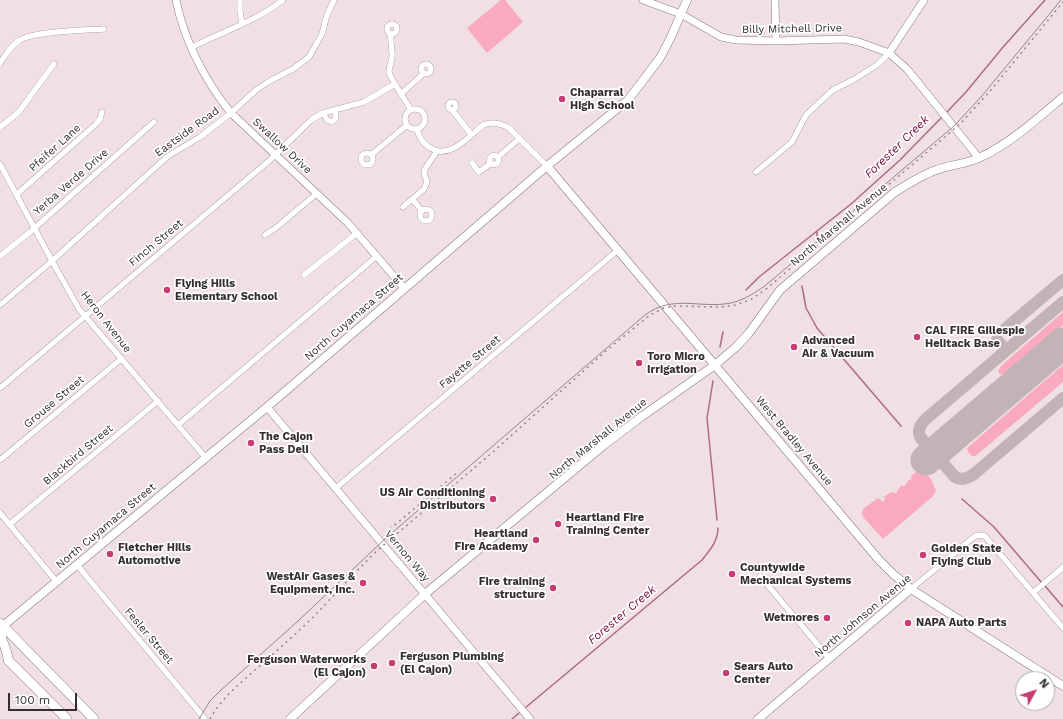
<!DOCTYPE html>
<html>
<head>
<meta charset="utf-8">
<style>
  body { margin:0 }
  #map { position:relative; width:1063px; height:719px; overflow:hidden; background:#f0dfe3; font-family:"Work Sans",sans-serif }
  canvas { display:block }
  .north { position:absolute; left:1015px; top:671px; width:40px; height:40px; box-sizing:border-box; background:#fff; border:1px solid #aeabac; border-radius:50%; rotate:50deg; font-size:11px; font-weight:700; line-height:16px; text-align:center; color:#342e2f }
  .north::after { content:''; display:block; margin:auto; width:14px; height:18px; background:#c73c72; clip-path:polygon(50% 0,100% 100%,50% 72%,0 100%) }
  .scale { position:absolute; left:8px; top:693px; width:69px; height:18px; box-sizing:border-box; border:2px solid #342e2f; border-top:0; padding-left:5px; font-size:12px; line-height:14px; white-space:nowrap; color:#342e2f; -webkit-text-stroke:3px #fff; paint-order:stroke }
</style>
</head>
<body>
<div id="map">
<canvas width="1063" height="719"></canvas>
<div class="north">N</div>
<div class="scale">100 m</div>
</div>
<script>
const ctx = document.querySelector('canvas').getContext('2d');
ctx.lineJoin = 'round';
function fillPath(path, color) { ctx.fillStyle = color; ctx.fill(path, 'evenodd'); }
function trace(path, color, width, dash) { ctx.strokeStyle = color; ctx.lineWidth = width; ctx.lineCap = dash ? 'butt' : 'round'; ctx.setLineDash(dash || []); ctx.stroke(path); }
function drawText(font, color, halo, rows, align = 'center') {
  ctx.font = font + ' "Work Sans",sans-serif'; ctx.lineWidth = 3.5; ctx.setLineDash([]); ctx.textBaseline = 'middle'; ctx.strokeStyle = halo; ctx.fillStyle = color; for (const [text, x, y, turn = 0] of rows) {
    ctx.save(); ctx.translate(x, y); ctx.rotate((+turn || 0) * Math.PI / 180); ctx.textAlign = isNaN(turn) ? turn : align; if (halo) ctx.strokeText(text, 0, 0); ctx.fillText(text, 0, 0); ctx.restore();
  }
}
const green = new Path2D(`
  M501,0h4l18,22 -36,31 -20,-25z
  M1063,312v13l-57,48 -4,1h-2l-2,-3 3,-5z
  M1063,365v17l-84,71 -4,3h-3c-3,-2 -5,-5 -5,-8z
  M921,468l10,11 5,12 -4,6 -49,42 -20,-22 -1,-4 1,-4 15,-11 5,4 2,-3 -1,-2 7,-5 6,1v-2l5,-6 2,2 4,-6 4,-3 -1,-2z`);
const stream = new Path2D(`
  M946,113l20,-21 38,-46 41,-46
  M817,238v-7
  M802,286l4,22 11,20 84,98
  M746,290l13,-13 92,-73 49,-44 42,-43
  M720,347l3,-15
  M713,381l-6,37 10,102
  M962,499l32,28 48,56
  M1045,586l18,21
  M525,708l177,-148c8,-10 16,-19 16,-32
  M512,719l7,-6`);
const taxiway = new Path2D(`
  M1063,302l-136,116c-6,5 -10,11 -7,19l35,40c7,4 13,1 19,-3l89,-76
  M1006,328l57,-48
  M997,340l9,10`);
const runway = new Path2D(`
  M926,460l137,-117`);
const minor = new Path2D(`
  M240,0v12l2,11
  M387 29a5 5 0 1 1 10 0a5 5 0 1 1-10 0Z
  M391,34c-1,7 1,12 1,19 1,6 -3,13 -3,19 1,7 18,30 22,38
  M192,47c30,-15 64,-26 91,-47
  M0,63c6,-8 11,-18 20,-23 14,-9 66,-10 84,-11
  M421 69a5 5 0 1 1 10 0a5 5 0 1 1-10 0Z
  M402,93l22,-20
  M448 106a4 4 0 1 1 8 0a4 4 0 1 1-8 0Z
  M405 119a10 10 0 1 1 20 0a10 10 0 1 1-20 0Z
  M452,110l19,24
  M323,113l4,7 5,2 4,-4 -1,-8
  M0,127l18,-14 36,-49
  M417,129c2,8 5,14 12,18 20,14 39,-10 54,-22 9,-4 17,-2 26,3l38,38
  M361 159a6 6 0 1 1 12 0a6 6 0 1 1-12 0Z
  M371,155l36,-30
  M489.5 160a4.5 4.5 0 1 1 9 0a4.5 4.5 0 1 1-9 0Z
  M498,157l21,-18
  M472,163l7,9 12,-9
  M0,164l52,97 27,48 126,148
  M756,172l36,-30 14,-27 17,-16 10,-9 20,-10 24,-15 12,-12
  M16,195l80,-71 4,-5 2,-7
  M413,200l9,11
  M403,207l21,-18 3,-7 -3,-9 1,-4 12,-18
  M420 215a6 6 0 1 1 12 0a6 6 0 1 1-12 0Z
  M265,235l12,-8 39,-33
  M0,256l30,-24 124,-110
  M304,275l53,-42
  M0,305l52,-44 116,-105 32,-19 31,-24 25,-23 12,-8 25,-13 16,-12 13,-23 5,-19 7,-15
  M0,388l270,-228 41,-40 12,-7 41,-11 31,-18
  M178,425l199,-169
  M0,460l121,-101
  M336,488l282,-238
  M0,513l56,68
  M10,524l148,-123
  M77,565l128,154
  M760,576l69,82
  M911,589l64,-53 9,-1 79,93
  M1034,592l29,-25`);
const tertiary = new Path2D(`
  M176,0c8,40 29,81 55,113l117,110 56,65
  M643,0l38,14 40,23 15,3 40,1 68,-2 15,3 30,11 18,16 72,89
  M775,0l1,41
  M889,53l35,-53
  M267,407l263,312`);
const secondary = new Path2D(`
  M547,166l332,394 14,14 18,15 152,97
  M3,626l264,-219 280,-241 81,-66 32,-42 11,-21 16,-37
  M290,719l135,-125 179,-149 37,-28 74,-52 21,-18 13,-14 31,-43 115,-98c13,-8 27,-17 41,-22 14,-5 31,-6 45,-13 31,-15 56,-38 82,-60
  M758,719l153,-130`);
const primary = new Path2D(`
  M0,623l94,96
  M3,626c-3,16 -1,11 3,24 1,3 2,7 2,10
  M8,660l59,59`);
const tram = new Path2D(`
  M199,719l11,-18 11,-11 77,-69 88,-83 259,-223c28,-21 55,-6 86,-12 13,-3 24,-10 35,-18l188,-159 27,-29 80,-97`);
const rail = new Path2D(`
  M390,529l68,-57
  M210,719c11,-20 28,-34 45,-49 17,-15 34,-30 50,-45 25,-24 47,-51 73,-75l116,-99 113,-101 43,-35 14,-7 12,-2 44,1 15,-2 15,-5 15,-10 195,-166 31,-34 72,-88`);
const markers = [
  [562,99,4,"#c73c72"],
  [167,290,4,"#c73c72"],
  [917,337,4,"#c73c72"],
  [794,347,4,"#c73c72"],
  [639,363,4,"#c73c72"],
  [251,443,4,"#c73c72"],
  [493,499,4,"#c73c72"],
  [558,524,4,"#c73c72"],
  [536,540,4,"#c73c72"],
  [110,554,4,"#c73c72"],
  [923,555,4,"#c73c72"],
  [732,574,4,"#c73c72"],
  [363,583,4,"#c73c72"],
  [553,588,4,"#c73c72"],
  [827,618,4,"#c73c72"],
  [908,623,4,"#c73c72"],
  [392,663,4,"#c73c72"],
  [374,666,4,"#c73c72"],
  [726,673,4,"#c73c72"]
];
const streetNames = [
  ["Billy Mitchell Drive",792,29,-1],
  ["Eastside Road",187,132,-36],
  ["Swallow Drive",282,146,43],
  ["Pfeifer Lane",55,148,-42],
  ["Yerba Verde Drive",71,182,-41],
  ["North Marshall Avenue",839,225,-40],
  ["Finch Street",156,243,-40],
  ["North Cuyamaca Street",354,317,-41],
  ["Heron Avenue",106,322,52],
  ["Fayette Street",470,362,-40],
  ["Grouse Street",54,402,-40],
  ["North Marshall Avenue",598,439,-39],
  ["West Bradley Avenue",794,441,50],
  ["Blackbird Street",78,455,-40],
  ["North Cuyamaca Street",106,526,-40],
  ["Vernon Way",407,556,50],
  ["North Johnson Avenue",863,616,-40],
  ["Fesler Street",149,636,50]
];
const poiNames = [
  ["Chaparral",570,93],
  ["High School",570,106],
  ["Flying Hills",175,284],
  ["Elementary School",175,297],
  ["CAL FIRE Gillespie",925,331],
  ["Helitack Base",925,344],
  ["Advanced",802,341],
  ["Air & Vacuum",802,354],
  ["Toro Micro",647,357],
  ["Irrigation",647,370],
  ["The Cajon",259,437],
  ["Pass Deli",259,450],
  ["US Air Conditioning",485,493,"right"],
  ["Distributors",485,506,"right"],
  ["Heartland Fire",566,518],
  ["Training Center",566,531],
  ["Heartland",528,534,"right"],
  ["Fire Academy",528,547,"right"],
  ["Fletcher Hills",118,548],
  ["Automotive",118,561],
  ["Golden State",931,549],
  ["Flying Club",931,562],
  ["Countywide",740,568],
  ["Mechanical Systems",740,581],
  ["WestAir Gases &",355,577,"right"],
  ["Equipment, Inc.",355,590,"right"],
  ["Fire training",545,582,"right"],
  ["structure",545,595,"right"],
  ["Wetmores",819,618,"right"],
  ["NAPA Auto Parts",916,623],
  ["Ferguson Plumbing",400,657],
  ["(El Cajon)",400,670],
  ["Ferguson Waterworks",366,660,"right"],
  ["(El Cajon)",366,673,"right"],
  ["Sears Auto",734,667],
  ["Center",734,680]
];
const waterNames = [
  ["Forester Creek",897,147,-44],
  ["Forester Creek",622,615,-40]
];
fillPath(green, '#f9aac1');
trace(stream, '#ad6c80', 1.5);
trace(taxiway, '#c1b3b6', 12);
trace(runway, '#c1b3b6', 31);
trace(minor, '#8a7b7f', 6);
trace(tertiary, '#8a7b7f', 8);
trace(secondary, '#8a7b7f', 9);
trace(primary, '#8a7b7f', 10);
trace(minor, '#fff', 5.5);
trace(tertiary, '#fff', 7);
trace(secondary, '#fff', 8);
trace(primary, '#fff', 9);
trace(tram, '#928789', 1);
trace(rail, '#928789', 1.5, [2, 4]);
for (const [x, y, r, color] of markers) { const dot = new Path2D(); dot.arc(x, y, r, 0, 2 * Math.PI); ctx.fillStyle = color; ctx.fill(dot); trace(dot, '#fff', 1.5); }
drawText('11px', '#342e2f', '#fff', streetNames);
drawText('bold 11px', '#342e2f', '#fff', poiNames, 'left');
drawText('italic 12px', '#7b0a3f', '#fff', waterNames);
</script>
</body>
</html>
